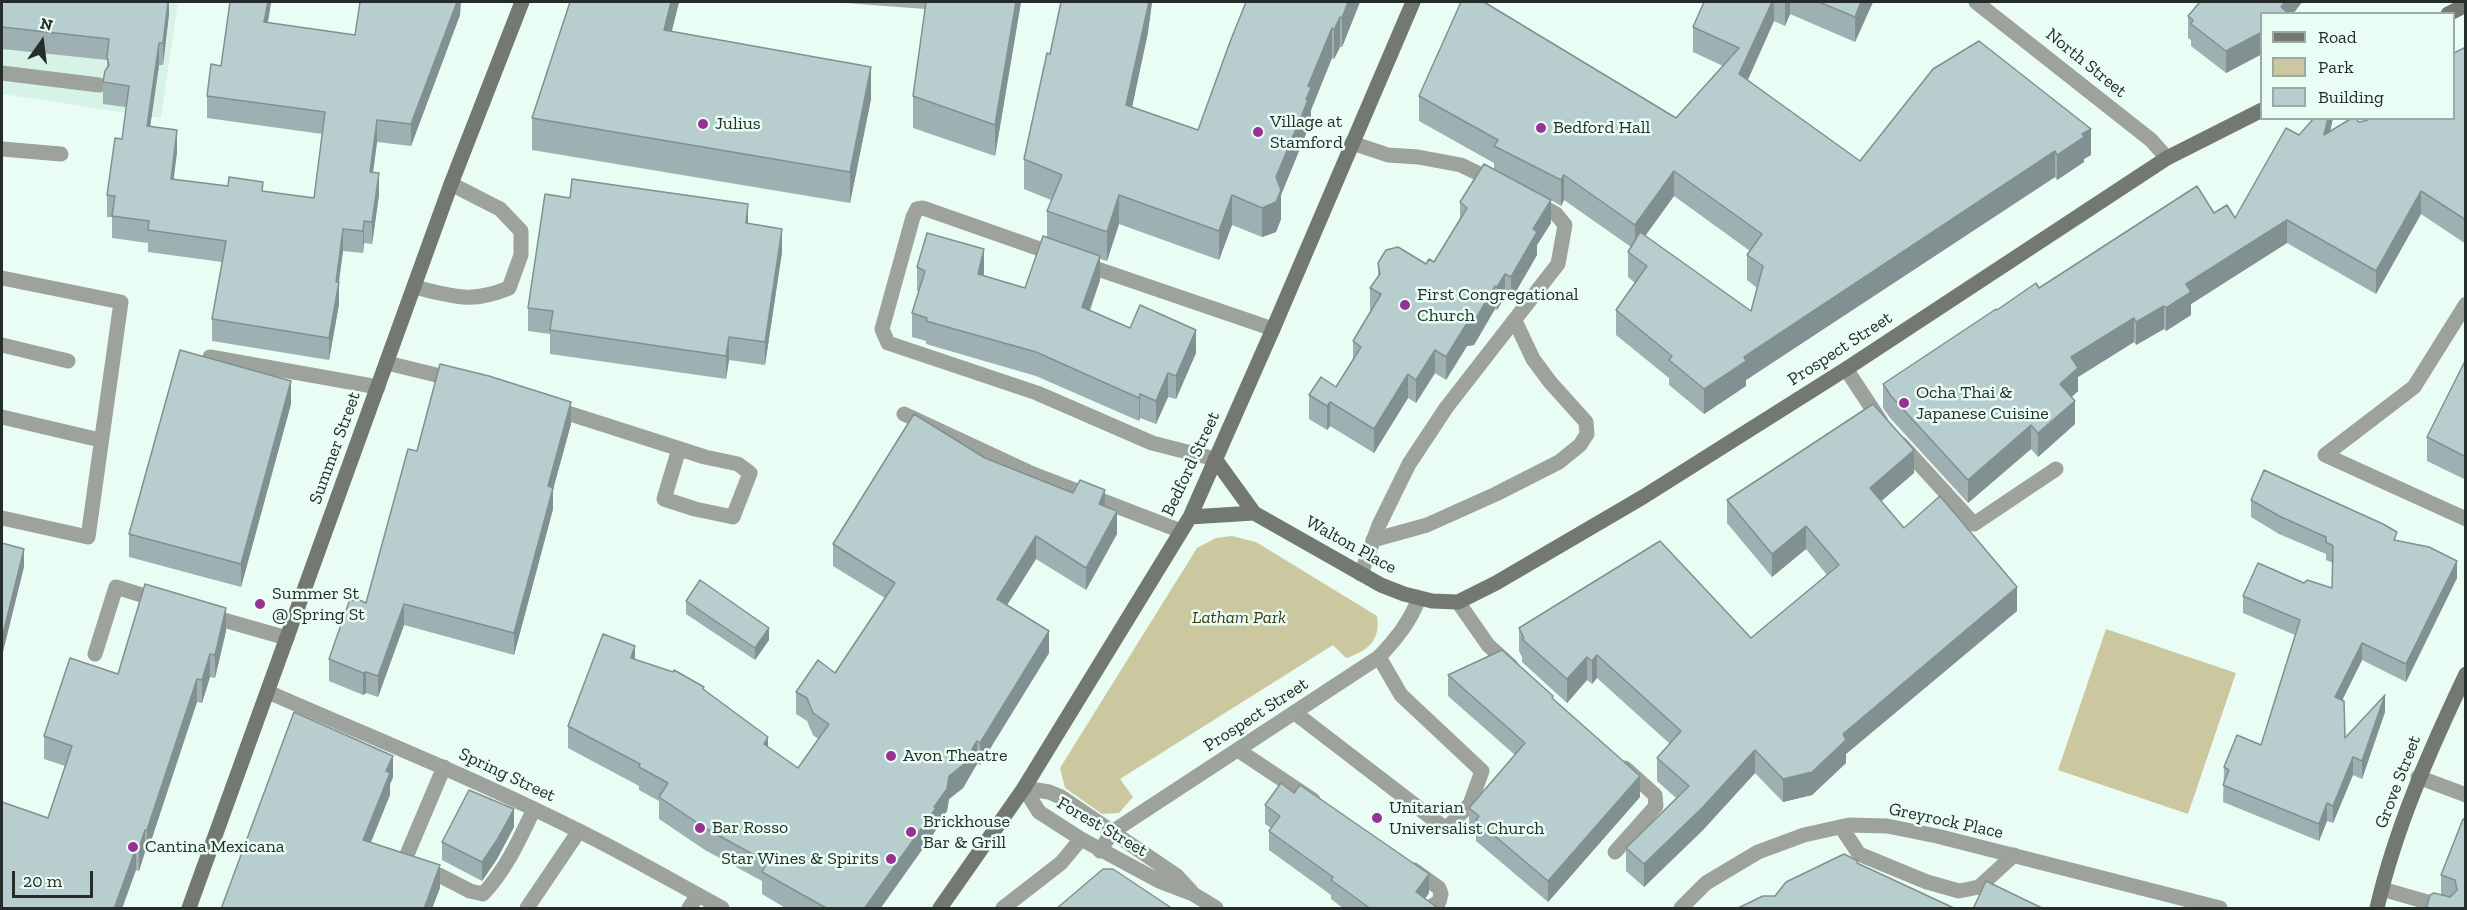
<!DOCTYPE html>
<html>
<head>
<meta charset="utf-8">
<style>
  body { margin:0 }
  #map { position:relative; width:2467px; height:910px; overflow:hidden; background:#eafdf5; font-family:"Zilla Slab",serif }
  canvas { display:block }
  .frame { position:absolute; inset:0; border:3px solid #252d2a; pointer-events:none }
  .legend { position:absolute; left:2260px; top:12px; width:195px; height:108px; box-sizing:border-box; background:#eafdf5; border:2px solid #9baaa4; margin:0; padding:8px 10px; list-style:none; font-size:18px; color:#252d2a }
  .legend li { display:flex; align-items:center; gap:12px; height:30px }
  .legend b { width:30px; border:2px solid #9baaa4 }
  .north { position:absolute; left:12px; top:12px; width:60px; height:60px; -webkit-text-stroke:4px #eafdf5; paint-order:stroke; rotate:14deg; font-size:16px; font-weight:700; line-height:24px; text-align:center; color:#252d2a }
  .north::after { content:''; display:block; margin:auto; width:21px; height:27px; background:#252d2a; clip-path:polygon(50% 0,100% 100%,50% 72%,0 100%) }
  .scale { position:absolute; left:12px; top:871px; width:81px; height:27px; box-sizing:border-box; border:3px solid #252d2a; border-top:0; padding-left:8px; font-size:18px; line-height:21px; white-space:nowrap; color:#252d2a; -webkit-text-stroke:4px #eafdf5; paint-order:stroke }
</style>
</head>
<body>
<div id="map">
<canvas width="2467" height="910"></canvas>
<div class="frame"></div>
<ul class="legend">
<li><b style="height:8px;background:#737970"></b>Road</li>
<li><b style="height:16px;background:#cbc89f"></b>Park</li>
<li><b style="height:16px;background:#b8cdce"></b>Building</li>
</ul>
<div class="north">N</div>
<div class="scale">20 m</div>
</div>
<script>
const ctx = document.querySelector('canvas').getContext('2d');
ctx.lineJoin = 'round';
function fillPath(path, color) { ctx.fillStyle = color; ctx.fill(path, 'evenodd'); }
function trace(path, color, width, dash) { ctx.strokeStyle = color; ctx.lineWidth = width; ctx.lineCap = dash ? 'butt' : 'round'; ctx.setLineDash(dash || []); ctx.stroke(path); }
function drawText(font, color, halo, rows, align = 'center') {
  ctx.font = font + ' "Zilla Slab",serif'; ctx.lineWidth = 5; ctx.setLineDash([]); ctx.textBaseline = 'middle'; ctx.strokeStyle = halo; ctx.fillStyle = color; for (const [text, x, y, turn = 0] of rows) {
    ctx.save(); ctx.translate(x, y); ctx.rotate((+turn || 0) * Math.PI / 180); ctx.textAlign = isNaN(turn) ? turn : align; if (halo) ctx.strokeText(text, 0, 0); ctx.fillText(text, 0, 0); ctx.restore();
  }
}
const built = new Path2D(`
  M2,2h176l-17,116 -159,-24z`);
const green = new Path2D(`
  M1232,536l24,6 121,74c4,24 -9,35 -31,42l-13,-13 -213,134 13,18 -14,16 -17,1 -37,-26 -5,-20 137,-220 19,-10z
  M2106,629l130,44 -48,141 -130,-44z`);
const service = new Path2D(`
  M2,73l97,12
  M1352,143l36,12 30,2 43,8 35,17
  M2,149l59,5
  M1057,255l-134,-47 -6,1 -4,8 -31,112 6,14 149,50 115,50 63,16
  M1083,264l190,65
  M2,278l119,24 -33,235 -86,-19
  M414,287c38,9 57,17 95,1l12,-33v-24l-21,-22 -49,-25
  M2466,304l-52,83 -89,68 141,64
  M2,345l66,16
  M210,357l168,30
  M387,363l70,17
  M1846,369l35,53
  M552,408l153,49 33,7 12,9 -17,44 -38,-8 -31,-10 15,-50
  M904,414l129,60 148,57
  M2,417l98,23
  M1901,444l73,80 82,-55
  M1373,540l54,-15 69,-31 63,-32 21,-17 7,-11 -1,-12 -36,-40 -17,-23 -18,-38
  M1361,574l18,-49 30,-61 37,-56 112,-144 7,-39 -9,-11 -23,-13
  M1458,602l30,43 23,21
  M206,615l81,23
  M95,654l21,-67 45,14
  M1295,713l151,116 24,-25 12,-33 -81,-76 -22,-38
  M1238,750l75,50
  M1841,827l18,27 68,28 32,9 20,-4 35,-32
  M1615,852l41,-46 -1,-11 -30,-27
  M403,864l41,-97
  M1414,870l25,18 2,6 -2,8 -11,6
  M439,875l31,16 13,3c24,-26 36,-54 51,-85
  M2382,889l66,19
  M527,908l52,-77
  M689,908l9,-13
  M1003,908l58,-45 20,-24`);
const minor = new Path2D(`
  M268,692c103,45 208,87 309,138 49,24 97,52 145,78
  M2418,777l48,18
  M1100,851l12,-19 267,-175c17,-18 31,-35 40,-59
  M1681,908l25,-25 52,-31 46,-17 45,-10 38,1 50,10 283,72`);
const tertiary = new Path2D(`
  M1976,2l175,138 16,18
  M1024,788l15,24 42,27 78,42 34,13 23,14
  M1024,788l25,4 12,5 116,79 14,15`);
const secondary = new Path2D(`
  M2448,14l18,-9
  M1215,459l39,54 127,72 23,9 28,7 26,1 38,-19 147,-86 203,-128 321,-211 95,-48
  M1190,517l64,-4
  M189,908l262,-724 71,-182
  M940,908l84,-120 166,-271 83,-188 140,-327
  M2377,908c19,-82 53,-158 89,-234`);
const wall = new Path2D(`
  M2,2h167v12l-6,51h-4l-9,62 27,25 -4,27 141,19 8,-64 -115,-16v-22l14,-30 9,-64h41l-3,21 87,12 105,-20 -49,131 -34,-4 -4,30 6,23 -7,49 -8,-1 -1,10 -20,-2 -4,31v22l-10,56 -117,-19v-22l10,-57 -74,-10v-9l-36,-5v-21h-5v-22l15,-56 4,-32 -23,-3v-22l4,-14v-8l-105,-11z
  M570,2h109l-7,29 199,68 -21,104 -318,-53v-32z
  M832,2h189l-26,154 -82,-28v-32l12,-87z
  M1060,2h92l-4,30 -16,76 66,22 162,-128 -18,45h-2l-6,12 -2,-1 -21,52v7l-3,6v6l-27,66v24l-5,13 -14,5 -30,-12 -13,35 -100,-36 -12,37 -7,-2v21l-10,31 40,17 66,25 -20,46 -8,-2 -12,27 -16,-6 -1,3 -103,-45 -110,-32v-3l-14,-4v-24l7,-22h-2v-24l67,6 -1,3 42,12 22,-50v-27l4,-11 -27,-11v-30l26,-105 10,-47z
  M1704,2h169l-18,40 -65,-28 -5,12 -11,-5 -26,59 112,81 73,-92 158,86 -7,4v3l-27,18 -2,-3 -309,203v6l-42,28 -35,-29v-7l-53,-43v-25l19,-27 -7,-6v-25l3,-5 -67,-47 -3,6 -10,-6v23l-14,22v10l-26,45 -6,-3 -8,13 -2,-1 -21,36 -7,1 -21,34 -11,-7 -19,30 -8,-5 -34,55 -44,-27 -3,4 -18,-11v-24l27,-8 17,-27v-19l17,-29v-24l8,-11v-14l48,1 8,-2 26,-43v-17l34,-32v-7l-75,-42v-25l257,22 47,-52 -30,-14v-25zM1674,196l76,55 -3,4v25l10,8 -6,23 -106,-75z
  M2198,2h104l-9,12h-31v40l-36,19 -35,-27v-6l-3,-2v-22l11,-14z
  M2466,47v197l-45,-30 -45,80 -89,-51 -96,61v11l-25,16 -2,-2 -28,16 -2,-3 -56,35v14l-6,6 3,27 -37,33 -7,-8 -63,54 -77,-84 -8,-11v-24l114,-74 42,-22 175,-75 21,5 64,-83 34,-17 -3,13 29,-9 9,-2z
  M748,224l34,28 -17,113 -36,-5 -3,19 -176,-25v-20l-22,-3v-23z
  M2466,359v117l-2,3 -37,-18v-24z
  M291,404l-50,183 -112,-30v-23z
  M571,424l-18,64v21l-39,146 -110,-30 -26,72 -12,-4 -3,2 -34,-14v-22l25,-58 12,2 51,-152z
  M985,458l120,48 12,28 -31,56 -50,-31 -29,46 42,48 -69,112 -3,-1 -14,24 -14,11 -2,12 -11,16v3l-56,79h-93l-25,-15v-13l-57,-31 -46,-31v-18l-20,-11v-4l-71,-38v-22l67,-66 69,30 64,57 30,21 20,-29 -5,-4 -6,-14 -11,-7v-22l39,-19 50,-75 -52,-32v-22z
  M1914,473l-33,28 23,27 113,83 -171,143v9l-34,32 -29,7 -28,-29 -52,57 -59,57 -18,-16v-23l50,-50 -19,-17v-23l13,-14 -73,-66 -5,6 -5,-4 -20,23 -45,-41v-5l-3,-6v-23l232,10 76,-63 -21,-26 -34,28 -45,-54v-23z
  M2251,500l146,41 60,37 -51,104 -44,-22 -20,40 3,38 40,-26 -23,67 -9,-4 -20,48 -6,-2 -8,20 -96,-39 1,-35 37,-22 34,-110 -52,-22v-17l61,-13 28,5 1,-25 -7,-3v-6l-47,-20 -28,-17z
  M686,601l83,39 -14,20 -69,-46z
  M226,631l-11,47 -5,-1 -8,26 -5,-1 -50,151 -2,-1 -6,19 -3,-1 -88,-52 17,-52 -21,-7v-23l74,-62z
  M1448,675l105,24 87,98 -92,105 -72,-61v-6l-7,-6v-21l46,-53 -67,-59z
  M1265,805l164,88 -4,5 14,11h-95l-13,-10v-4l-62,-45v-19l2,-3 -6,-4z
  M2463,819l3,90 -25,-14v-20z
  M514,827l-17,32 -15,22 -40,-21v-18z`);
const shadedWall = new Path2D(`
  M168,2h1v12l-6,51v-22z
  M268,2h3l-7,42v-22z
  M457,2h4l-1,13 -49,131v-22z
  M671,2h8l-15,59v-31z
  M1016,2h5l-26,154v-31z
  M1149,2h3l-4,30 -22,103v-30z
  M1348,2h12l-18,45v-29z
  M1772,2h2v19l-35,78v-25z
  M1785,2h5v12l-5,12z
  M1861,2h12l-18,40v-25z
  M2285,2h17l-9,12h-12v-7z
  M1340,17v30l-6,12v-29z
  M1332,28v30l-21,52v7l-3,6v6l-27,66v24l-5,13 -14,5v-29l14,-31 30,-78 2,-13z
  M2262,32v22l-36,19v-22z
  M159,43v22l-12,83v-22z
  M871,67v32l-21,104v-31z
  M2328,118h5l-9,40v-23z
  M377,120v22l-7,52v-22z
  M2091,129v26l-7,4v3l-27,18v-25l25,-21z
  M177,130v22l-6,49v-22z
  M2055,151v26l-309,203v6l-42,28v-25l40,-32z
  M1674,171v25l-39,54v-25z
  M379,173v22l-7,49v-22z
  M1564,175v25l-3,6v-26z
  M2421,191v23l-45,80v-23z
  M1119,195v29l-12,37v-29z
  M1232,195v30l-13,35v-29z
  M1551,200v23l-14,22v10l-26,45v-23l22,-48z
  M748,204v24l-2,-5z
  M2287,220v23l-96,61v11l-25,16v-23l20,-24z
  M364,221v22l-1,10v-22z
  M343,229v22l-6,42 2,-11v22l-10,56v-22z
  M782,229v23l-17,113v-23z
  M984,249v24l-6,25v-24z
  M1100,256v24l-18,51v-24z
  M1505,274v23l-8,13v-23z
  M1495,286v23l-21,36 -7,1 -21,34v-23l21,-34z
  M2164,306v23l-28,16v-23z
  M2134,318v24l-56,35v14l-18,16v-23l11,-27z
  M1196,330v23l-20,46v-23z
  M729,337v23l-3,19v-23z
  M1435,350v23l-19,30v-23z
  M1168,373v24l-12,27v-23z
  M1408,374v24l-34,55v-24z
  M291,381v23l-50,183v-23z
  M1140,394v24l-1,3v-23z
  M2075,401v23l-37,33v-24z
  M571,402v22l-23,84v-22z
  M1330,402v24l-3,4v-24z
  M2031,425v24l-63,54v-23z
  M1914,450v23l-44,38v-23z
  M2466,453v23l-2,3v-23z
  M553,488v21l-39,146v-22z
  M1105,490v22l-6,-8z
  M1117,511v23l-31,56v-22z
  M1806,526v23l-34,28v-23z
  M1036,536v23l-39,62v-22z
  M24,549v18l-22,89v-18z
  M2457,561v17l-51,104v-18z
  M2017,587v24l-171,143v9l-34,32 -29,7v-23l60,-45z
  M404,604v21l-26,72v-21z
  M226,608v23l-11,47v-23z
  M769,628v12l-14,20v-12z
  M1049,631v22l-69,112v-22z
  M2362,643v17l-27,55v-18z
  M635,646v23l-4,-11z
  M210,654v23l-8,26v-23z
  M1597,655v23l-5,6v-23z
  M1587,657v23l-20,23v-24z
  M366,672v21l-3,2v-22z
  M197,679v23l-50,151v-23z
  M2385,695v17l-23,67v-18z
  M768,737v22l-4,-15z
  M977,741v23l-14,24 -14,11 -2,12 -11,16v3l-56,79h-16l85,-133z
  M1755,750v23l-52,57 -59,57v-23z
  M393,756v22l-3,6v11l-27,67v-22l23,-69z
  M2353,757v18l-20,48v-17z
  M1640,776v21l-92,105v-21z
  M2327,803v18l-8,20v-17z
  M514,809v18l-17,32 -15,22v-19z
  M145,830v22l-6,19v-23z
  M136,848v22l-14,39h-8z
  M440,865v23l-8,21h-8z
  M1429,874v19l-11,16 -2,-17z`);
const building = new Path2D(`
  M2,2h166l-5,41h-4l-12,83 30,4 -6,49 57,7 1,-9 34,5 -1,9 52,7 11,-86 -118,-16 4,-32 10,2 9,-64h38l-4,20 91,13 5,-33h97l-46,122 -34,-4 -7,52 9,1 -7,49 -8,-1 -1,10 -20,-2 -7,53h3l-10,56 -117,-19 14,-78 -78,-11 1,-9 -37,-5 3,-20 -8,-1 8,-57 7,1 7,-53 -26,-4 2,-11 4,-6 -2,-8 2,-18 -107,-12z
  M570,2h101l-7,28 207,37 -21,105 -318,-54z
  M926,2h90l-21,123 -82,-29z
  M1061,2h88l-23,103 72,25 32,-88 16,-40h102l-6,16 -2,-1 -6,13 -2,-2 -24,58 3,2 -5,11 2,1 -32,77 5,13 -5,12 -14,6 -30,-13 -13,36 -100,-36 -12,37 -60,-21 15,-36 -38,-16 23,-106 3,1z
  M1461,2h23l192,116 63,-70 -46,-21 11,-25h68l-33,72 121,87 73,-92 46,-28 112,88 -9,5 2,3 -27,18 -2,-4 -311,206 2,4 -42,28 -35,-29 3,-4 -56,-46 31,-44 -19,-14 12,-20 111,79 12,-45 -16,-11 15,-21 -88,-63 -39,54 -71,-50 -3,5 -67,-34 4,-6 -79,-44z
  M1819,2h42l-6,15z
  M2200,2h85l-4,5 8,7h-27v18l-36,19 -35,-27 2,-4 -5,-4z
  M2466,47v173l-45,-29 -45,80 -89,-51 -101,64 5,8 -25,16 -2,-2 -28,16 -2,-4 -63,39 7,11 -18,16 15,17 -37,32 -7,-8 -63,55 -77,-84 -8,-12 113,-75 1,1 39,-27 3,5 158,-102 17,27 13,-8 8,13 51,-90 13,7 15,-17h14l-4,17 28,-17h3l4,4 9,-2 1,-2h85v-65z
  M1484,164l67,36 -18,29 4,3 -26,45 -6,-3 -8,13 -2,-1 -21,36 -7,1 -21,34 -11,-7 -19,30 -8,-6 -34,55 -44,-27 -3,4 -18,-11 12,-18 15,10 25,-40 -8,-6 28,-47 -11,-6 10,-14 -2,-11 8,-13 12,-3 28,17 3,-5 5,3 33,-54 -7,-6z
  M572,179l176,25 -2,19 36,6 -17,113 -36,-5 -3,19 -176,-26 3,-19 -25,-3 17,-114 25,4z
  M927,233l57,16 -6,25 47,14 18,-52 57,20 -18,51 48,21 10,-23 56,25 -20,46 -8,-3 -12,28 -16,-7 -1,4 -103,-46 -110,-31 1,-3 -15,-5 13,-42 -8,-4z
  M180,350l111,31 -50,183 -112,-30z
  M2466,359v94l-2,3 -37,-19z
  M440,364l49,12 82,26 -23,84 5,2 -39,145 -110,-29 -26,72 -12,-4 -3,1 -34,-14 21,-60 4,2 1,-3 11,5 42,-154 9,2z
  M1873,404l41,46 -44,38 34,40 36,-32 77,91 -174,147 3,6 -34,32 -29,7 -28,-29 -52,57 -59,57 -18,-16 63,-62 -32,-28 24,-27 -84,-76 -5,6 -5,-4 -20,22 -45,-40 2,-1 -5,-10 141,-87 91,97 88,-73 -33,-39 -34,28 -45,-54z
  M914,414l71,44 88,35 7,-13 25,10 -6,14 18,7 -31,57 -50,-32 -39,63 52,32 -69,112 -3,-2 -14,24 -14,11 -2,13 -13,18 2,1 -72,101h-36l-66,-37 5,-10 -62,-34 -46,-31 9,-14 -29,-16 1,-3 -72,-38 35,-92 32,12 -4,12 42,14 1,-2 30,17 -1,2 65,48 -4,7 34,24 31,-44 -16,-11 -6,-15 -11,-6 22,-32 17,13 60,-90 -62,-39z
  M2264,470l119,54 14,8 -3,8 35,7 28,14 -51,103 -44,-21 -27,54 9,4 1,37 40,-43 -23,66 -9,-4 -20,49 -6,-3 -8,21 -96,-39 6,-15 -5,-3 13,-32 24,10 39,-125 -57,-24 15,-33 46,20 3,-3 25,8 1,-42 -7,-4v-5l-47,-21 -28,-16z
  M2,543l22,6 -22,89z
  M700,580l69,48 -14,20 -69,-47z
  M145,584l81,24 -11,47 -5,-1 -8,26 -5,-1 -50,151h-2l-6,18h-3l-22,61h-112v-107l46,16 24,-72 -28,-10 26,-78 48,16z
  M1502,650l51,46 -1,2 88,78 -92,105 -72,-61 3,-4 -10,-8 56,-65 -77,-68z
  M294,712l99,44 -7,15 4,2 -27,67 77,25 -16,44h-203z
  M1281,783l13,10 6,-8 129,89 -13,18 23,17h-68l-40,-29 2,-3 -64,-46 11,-15 -15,-11z
  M469,790l45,19 -17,31 -15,22 -40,-20z
  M2463,819l3,1v89h-40l4,-14 4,-2 16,4 7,-7 -2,-10 -14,-5z
  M1844,854l14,7 -1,2 99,46h-220l27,-13h12l11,-14z
  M1103,869h10l57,38 -2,2h-112z
  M1986,881l58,28h-71z`);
const markers = [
  [703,124,6,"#993093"],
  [1541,128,6,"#993093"],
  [1258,132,6,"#993093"],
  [1405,305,6,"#993093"],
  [1904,403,6,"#993093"],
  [260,604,6,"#993093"],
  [891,756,6,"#993093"],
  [1377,818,6,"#993093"],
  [700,828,6,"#993093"],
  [911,832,6,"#993093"],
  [133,847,6,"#993093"],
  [891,859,6,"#993093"]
];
const streetNames = [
  ["North Street",2086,63,39],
  ["Prospect Street",1840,349,-33],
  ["Summer Street",335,448,-70],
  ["Bedford Street",1191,464,-65],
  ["Walton Place",1351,545,29],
  ["Prospect Street",1256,715,-33],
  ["Spring Street",507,775,25],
  ["Grove Street",2398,782,-69],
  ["Greyrock Place",1946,821,12],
  ["Forest Street",1102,827,30]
];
const poiNames = [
  ["Village at",1270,122],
  ["Stamford",1270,143],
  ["Julius",715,124],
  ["Bedford Hall",1553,128],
  ["First Congregational",1417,295],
  ["Church",1417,316],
  ["Ocha Thai &",1916,393],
  ["Japanese Cuisine",1916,414],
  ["Summer St",272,594],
  ["@ Spring St",272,615],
  ["Avon Theatre",903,756],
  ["Unitarian",1389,808],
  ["Universalist Church",1389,829],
  ["Brickhouse",923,822],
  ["Bar & Grill",923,843],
  ["Bar Rosso",712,828],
  ["Cantina Mexicana",145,847],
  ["Star Wines & Spirits",879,859,"right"]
];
const parkNames = [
  ["Latham Park",1239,618]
];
fillPath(built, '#d7f2e7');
fillPath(green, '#cbc89f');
trace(service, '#9da29c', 15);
trace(minor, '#9da29c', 15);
trace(tertiary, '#9da29c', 15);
trace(secondary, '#737970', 15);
fillPath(wall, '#9eb0b1');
fillPath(shadedWall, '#819090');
fillPath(building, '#b8cdce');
trace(building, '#819090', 1.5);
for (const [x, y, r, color] of markers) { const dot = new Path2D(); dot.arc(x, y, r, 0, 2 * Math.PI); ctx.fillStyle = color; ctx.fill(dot); trace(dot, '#eafdf5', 2); }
drawText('18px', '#252d2a', '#eafdf5', streetNames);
drawText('18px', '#252d2a', '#eafdf5', poiNames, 'left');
drawText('italic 18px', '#3d3a13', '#eafdf5', parkNames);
</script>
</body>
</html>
